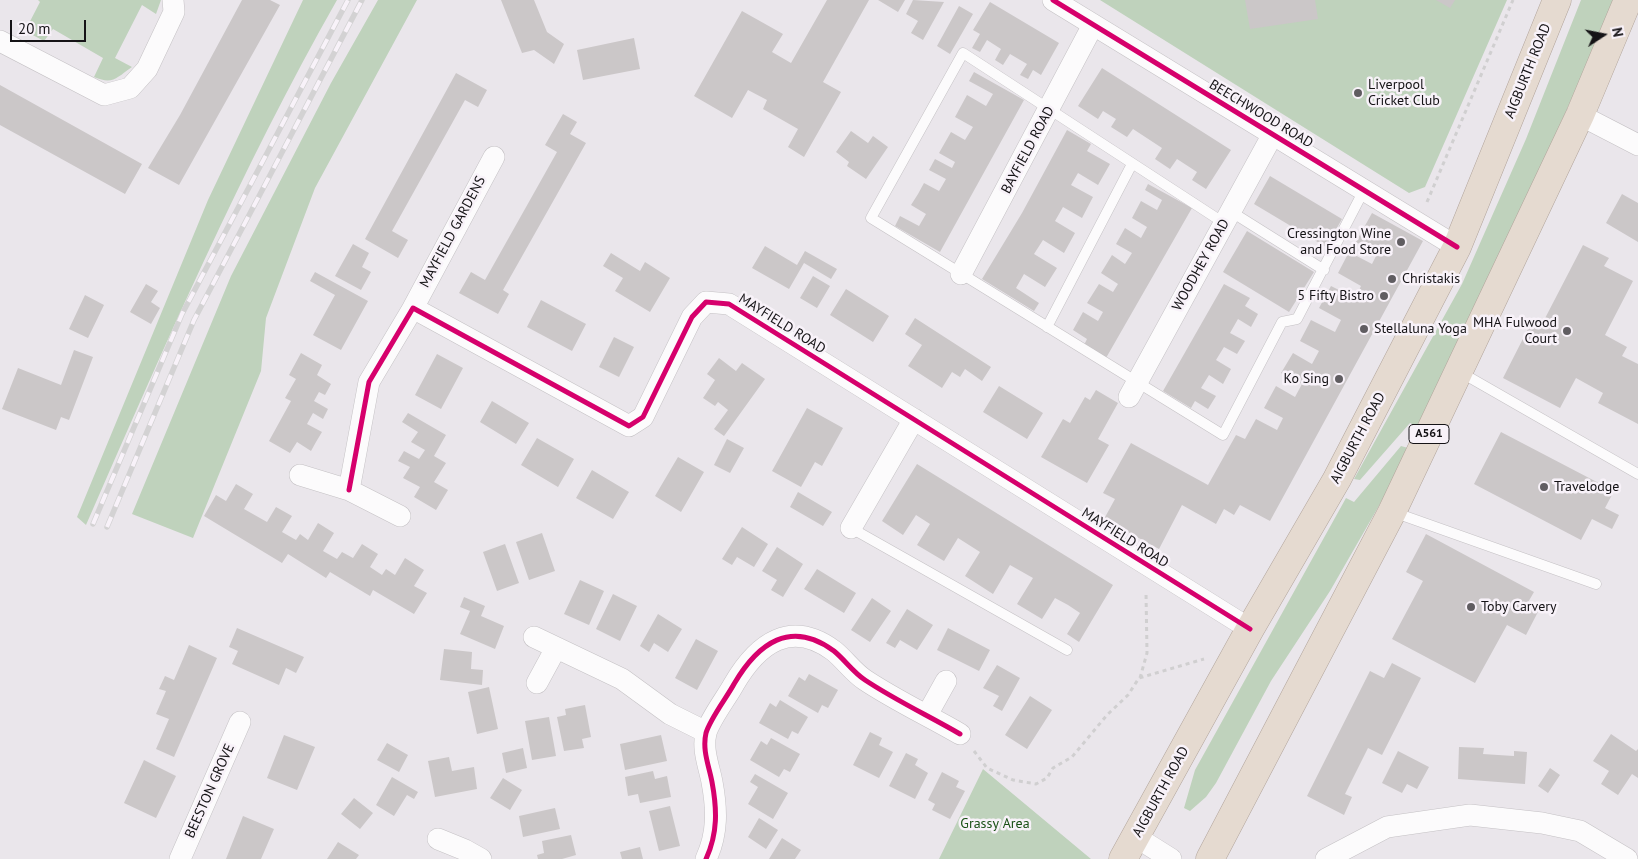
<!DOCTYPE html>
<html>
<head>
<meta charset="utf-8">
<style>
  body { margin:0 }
  #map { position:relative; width:1638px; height:859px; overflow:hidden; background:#eae6eb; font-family:"PT Sans",sans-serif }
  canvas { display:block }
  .north { position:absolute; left:1578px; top:10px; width:50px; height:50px; -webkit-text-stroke:4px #f8f2f9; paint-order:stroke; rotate:79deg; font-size:14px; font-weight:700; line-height:20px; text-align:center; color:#151316 }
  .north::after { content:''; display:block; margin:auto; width:18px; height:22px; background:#151316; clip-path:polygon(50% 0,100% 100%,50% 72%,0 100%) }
  .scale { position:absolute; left:10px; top:20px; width:76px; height:22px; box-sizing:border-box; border:2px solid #151316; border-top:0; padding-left:6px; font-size:15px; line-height:18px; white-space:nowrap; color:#151316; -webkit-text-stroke:4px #f8f2f9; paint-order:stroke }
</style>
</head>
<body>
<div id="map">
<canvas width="1638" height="859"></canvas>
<div class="north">N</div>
<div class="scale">20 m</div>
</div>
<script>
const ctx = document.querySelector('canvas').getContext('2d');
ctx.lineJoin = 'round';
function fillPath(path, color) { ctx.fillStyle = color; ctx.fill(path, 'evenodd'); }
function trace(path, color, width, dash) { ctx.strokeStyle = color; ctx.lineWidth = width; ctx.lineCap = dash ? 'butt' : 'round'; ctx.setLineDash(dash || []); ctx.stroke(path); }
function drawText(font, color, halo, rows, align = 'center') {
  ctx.font = font + ' "PT Sans",sans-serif'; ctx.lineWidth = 5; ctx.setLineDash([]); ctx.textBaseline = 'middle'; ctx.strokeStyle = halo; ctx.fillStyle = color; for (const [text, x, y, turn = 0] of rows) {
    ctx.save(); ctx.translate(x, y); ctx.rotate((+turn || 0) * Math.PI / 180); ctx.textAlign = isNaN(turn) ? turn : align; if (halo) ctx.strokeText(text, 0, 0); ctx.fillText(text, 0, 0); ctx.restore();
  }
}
const green = new Path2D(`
  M38,0h123l-5,14 -14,-9 -27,53 17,9c-16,11 -19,18 -38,10l9,-19 -50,-29 -9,12 -19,-10 15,-29z
  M303,0h34c-96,169 -173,347 -251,525l-9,-8 131,-317z
  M378,0h39l-102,188 -49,130 -5,53 -68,167 -61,-24 99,-238 100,-193z
  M1100,0h407l-82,187 -16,6z
  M1581,0h35l-70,156 -128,271 -8,-4 -50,57 -6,-1 108,-195 64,-145z
  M1401,446l7,2 -20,42 -58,101 -59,90 -55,102 -10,14 -16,14 -6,-3 11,-38 151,-272 8,4z
  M983,769l108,90h-152z`);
const building = new Path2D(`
  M242,0h28l10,5 -101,180 -31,-17 32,-53z
  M501,0h33l13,32 17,12 -10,20 -20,-14 -12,3z
  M827,0h42l-46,82 18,10 -37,65 -16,-10 10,-18 -35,-20 4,-9 -19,-10 -16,28 -38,-22 48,-85 41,23 -11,18 19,11z
  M878,0h27l-7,12z
  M913,0l31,2 -21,38 -12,-7 7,-12 -12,-7z
  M1245,0h70l3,19 -68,10z
  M1436,0h19l-5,8z
  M990,2l69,41 -18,32 -8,-5 -5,9 -8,-4 7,-11 -17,-10 -7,11 -8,-5 6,-11 -14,-9 -7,12 -8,-4 8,-14 -7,-4z
  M959,6l14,8 -23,40 -13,-8z
  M634,38l6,31 -57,11 -6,-30z
  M1102,68l129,82 -25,39 -14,-9 5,-8 -20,-13 -7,10 -15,-10 7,-11 -29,-19 -6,8 -16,-10 5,-8 -13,-8 -5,8 -20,-13z
  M974,72l50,28 -84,152 -45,-26 5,-10 19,10 7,-12 -15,-9 7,-11 6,-11 15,8 3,-5 4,-7 -17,-9 6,-11 17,9 3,-6 -16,-9 12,-21 14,8 8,-13 -18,-10 12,-22 19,11 7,-12 -24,-13z
  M456,73l31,17 -9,17 -13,-7 -73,131 16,9 -10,18 -33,-19z
  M0,85l142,79 -17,30 -125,-69z
  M563,114l14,8 -7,12 16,9 -83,147 6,4 -11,20 -39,-21 12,-21 14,8 72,-128 -12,-7z
  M1067,130l24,14 -4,7 23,13 -12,21 -20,-12 -7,12 22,12 -11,21 -19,-11 -8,14 20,12 -11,20 -21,-13 -9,14 23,14 -12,19 -21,-13 -8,14 23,15 -5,8 -52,-32 40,-66z
  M851,131l17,12 5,-7 15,11 -22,32 -19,-13 2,-4 -13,-10z
  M1270,176l72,43 -16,28 -72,-43z
  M1148,184l44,24 -86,150 -22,-13 3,-6 -14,-9 10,-18 15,9 5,-9 -16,-9 12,-19 14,8 5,-8 -17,-11 11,-18 13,9 7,-11 -16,-9 9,-16 16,10 6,-11 -15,-9 9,-17 16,9 5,-10 -17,-10z
  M1622,194l16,9v39l-32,-19z
  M1372,213l51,28 -153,280 -30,-16 -6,10 -10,-6 -8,15 -34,-19 -23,44 -55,-30 11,-20 -12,-6 28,-50 77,42 28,-50 9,4 11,-20 21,11 6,-12 -19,-10 12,-22 19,11 7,-13 -21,-11 12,-20 19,11 7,-13 -19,-10 11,-21 24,12 6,-12 -22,-12 12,-22 24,12 6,-12 -23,-13 11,-21 23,12 5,-10 -21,-12z
  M1247,231l67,41 -25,40 -66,-40z
  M353,244l16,9 -7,14 9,5 -10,18 -26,-14z
  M1583,245l26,13 -5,8 29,15 -28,54 22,12 -5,9 16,8v60l-40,-21 5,-10 -27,-15 -16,30 -57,-30 29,-57 9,5z
  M765,246l32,19 8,-14 32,18 -6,10 -27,-16 -15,26 -37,-21z
  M611,253l29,18 5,-9 25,16 -20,34 -35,-21 8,-13 -20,-12z
  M315,272l53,29 -27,49 -28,-15 22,-40 -25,-14z
  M813,276l17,10 -13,22 -17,-10z
  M146,284l12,7 -7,11 9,6 -9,16 -21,-12z
  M1224,284l26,14 -5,8 13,8 -7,13 -13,-8 -8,14 15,8 -8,13 -13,-7 -8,13 15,9 -8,15 -14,-9 -8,13 15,8 -8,13 -13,-8 -4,7 -28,-17z
  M846,289l43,27 -16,26 -43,-27z
  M85,295l19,10 -16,33 -19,-9z
  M541,300l45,24 -14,27 -45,-24z
  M915,318l76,49 -9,14 -17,-12 -5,8 -8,-5 -10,16 -34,-22 14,-21 -17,-11z
  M614,337l20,10 -15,30 -20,-10z
  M74,350l19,7 -24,63 -8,-3 -5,13 -54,-21 16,-41 43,17z
  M301,353l21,12 -5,10 14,9 -6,11 -6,-3 -5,9 14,8 -5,10 -10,-6 -6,11 15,8 -6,10 -5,9 -14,-9 -7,11 -21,-12 22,-40 -6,-3 11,-19 -7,-4z
  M437,354l26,14 -22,41 -26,-14z
  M719,358l17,13 6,-8 23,16 -41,57 -10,-7 14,-19 -10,-8 -3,4 -12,-8 12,-18 -8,-6z
  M999,386l44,27 -16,26 -44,-27z
  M1096,390l22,13 -20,36 11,6 -22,38 -46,-26 22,-38 7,4 15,-26 5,3z
  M492,401l37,22 -13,21 -36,-22z
  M807,408l36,20 -21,38 -7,-4 -14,25 -29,-16z
  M408,413l38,22 -12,21 12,7 -12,19 14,8 -12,20 -22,-13 6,-10 -17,-9 7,-11 -12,-6 6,-10 15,8 6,-9 -14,-8 7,-10 -16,-10z
  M1501,432l113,59 -9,17 14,7 -7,14 -20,-10 -11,21 -107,-56z
  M537,438l37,21 -16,28 -37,-22z
  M727,439l17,9 -14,25 -16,-8z
  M678,457l26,15 -23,40 -26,-16z
  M917,464l196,121 -34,57 -12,-8 13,-21 -12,-8 -13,-7 -13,21 -25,-15 16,-26 -23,-13 -17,29 -28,-18 15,-24 -22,-14 -14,23 -27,-16 13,-21 -14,-9 -13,20 -21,-14z
  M592,470l37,22 -16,27 -37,-21z
  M236,484l17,10 -9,15 23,13 9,-15 16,9 -10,16 14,8 4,-6 8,6 10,-17 16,10 -11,18 14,8 5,-7 11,6 9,-14 16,10 -8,13 12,8 4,-6 9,6 10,-17 19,12 -10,16 13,7 -13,21 -41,-24 -3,6 -40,-24 -4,6 -38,-24 -6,9 -78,-47 12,-21 10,6z
  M798,492l34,20 -9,14 -33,-19z
  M742,527l26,17 -14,23 -17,-10 -5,8 -10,-6z
  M542,533l13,38 -26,9 -13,-38z
  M1426,534l108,58 -7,12 12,6 -13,25 -19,-10 -32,58 -83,-44 31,-58 -17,-9z
  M505,544l14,39 -22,8 -14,-39z
  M777,547l26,17 -20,33 -12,-7 6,-10 -15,-9z
  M817,569l39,24 -12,20 -40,-24z
  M580,580l24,11 -15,34 -25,-11z
  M613,594l24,12 -17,35 -24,-12z
  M464,597l21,9 -4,10 23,10 -9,23 -35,-15 10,-23 -10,-4z
  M872,598l19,13 -21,31 -19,-12z
  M907,609l26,16 -16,25 -17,-10 -5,8 -9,-5z
  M658,614l24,15 -14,23 -14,-9 -5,9 -9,-6z
  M237,628l67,29 -8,16 -10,-5 -7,17 -47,-21 6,-13 -9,-4z
  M948,628l42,22 -11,21 -42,-21z
  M696,639l22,12 -21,39 -22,-12z
  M189,645l28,13 -43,99 -18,-8 13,-30 -13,-5 10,-23 -7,-2 6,-13 9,4z
  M444,649l28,3 -1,17 12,1 -1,15 -42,-5z
  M1392,663l29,15 -39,77 -14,-7 -23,46 7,3 -8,18 -37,-19 63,-125 14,7z
  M997,665l23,13 -18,33 -9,-5 6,-10 -16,-8z
  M809,674l29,16 -10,18 -6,-3 -4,8 -30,-17 11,-19 6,4z
  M489,687l9,42 -21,5 -9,-42z
  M1030,696l22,14 -25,39 -22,-14z
  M780,700l28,17 -10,17 -6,-3 -4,8 -29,-16 11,-20 6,4z
  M585,705l6,32 -9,2 2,9 -20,3 -7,-34 9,-2 -1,-6z
  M549,717l7,39 -24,4 -7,-39z
  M870,732l12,6 -3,7 14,7 -14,26 -26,-13z
  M1611,734l25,17 2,-2v29l-6,-4 -14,21 -17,-11 8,-13 -16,-10z
  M284,735l31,12 -18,43 -30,-12z
  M661,735l6,26 -42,9 -5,-26z
  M771,738l29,16 -10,18 -6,-3 -5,8 -29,-17 11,-19 6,4z
  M387,743l21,12 -9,17 -22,-12z
  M1459,747l25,1 -1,6 15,1 16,1v-5l13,1 -2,32 -67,-5z
  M523,748l4,20 -21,5 -4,-20z
  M1398,751l31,16 -12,22 -10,-5 -5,9 -20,-10z
  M906,753l12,6 -3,6 13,8 -13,26 -26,-13z
  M449,757l3,14 22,-4 3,22 -42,8 -7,-36z
  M144,760l32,16 -20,42 -32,-15z
  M1550,768l10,7 -12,18 -10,-7z
  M653,771l2,8 12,-3 4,21 -31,6 -2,-9 -10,2 -3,-19z
  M942,772l17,9 -3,6 9,4 -15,28 -18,-9 3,-6 -7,-4z
  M755,774l33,19 -15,26 -25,-15 10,-17 -8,-5z
  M392,777l26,15 -4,7 -7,-4 -13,21 -18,-11z
  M503,778l19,12 -12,20 -20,-12z
  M354,798l19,15 -13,16 -19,-15z
  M670,806l10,40 -21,5 -10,-40z
  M555,808l5,21 -37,8 -4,-21z
  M243,816l31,13 -13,30h-35z
  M759,818l19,12 -12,19 -18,-12z
  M571,835l5,20 -14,4h-24l-1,-4 7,-2 -2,-12z
  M782,838l19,12 -6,9h-26z
  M338,842l21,13 -3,4h-29z
  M640,847l3,12h-21l-2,-7z`);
const path = new Path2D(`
  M1427,202l86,-202
  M1140,678l7,-25 -1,-61
  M974,751l13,17 26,12 23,4 11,-6 6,-10 19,-11 35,-42 21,-20 11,-17 65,-19`);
const lane = new Path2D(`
  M1230,211l94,59
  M1224,223l-261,-170 -92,165 352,217 59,-113 15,-3 67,-129
  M1047,327l85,-163
  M1460,372l178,102
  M1393,512l203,72
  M851,528l216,122`);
const street = new Path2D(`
  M1053,0l404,247
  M0,41l104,54 26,-7 17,-19 27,-57 -1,-12
  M1580,115l58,30
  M961,274l132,-249
  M413,308l81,-151
  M1129,397l144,-263
  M300,475l49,15 51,26
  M349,490l20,-108 44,-74 216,118 14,-9 49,-100 14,-15 23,2 521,325
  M851,528l63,-109
  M534,637l88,42 48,35 36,18
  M537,683l19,-35
  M927,715l19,-34
  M1136,837l35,22
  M438,839l27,11 16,9
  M180,859l60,-137
  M706,859c12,-26 11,-50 6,-77 -3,-16 -10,-32 -6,-49 4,-14 21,-36 28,-49 24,-41 57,-65 100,-33 11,9 19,21 31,29 30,20 64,36 95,54
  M1326,859l61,-32 83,-12 72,8 38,8 47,28`);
const highway = new Path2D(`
  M1123,859l127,-230 87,-150 120,-232 100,-247
  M1210,859l182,-347 188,-397 48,-115`);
const rail = new Path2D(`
  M93,524l89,-210 166,-314
  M107,527l87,-207 168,-320`);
const cycleway = new Path2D(`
  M1053,0l404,247
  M349,490l20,-108 44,-74 216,118 14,-9 49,-100 14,-15 23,2 521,325
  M706,859c12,-26 11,-50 6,-77 -3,-16 -10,-32 -6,-49 4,-14 21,-36 28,-49 24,-41 57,-65 100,-33 11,9 19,21 31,29 30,20 64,36 95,54`);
const markers = [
  [1358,93,5,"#605d61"],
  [1401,242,5,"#605d61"],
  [1392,279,5,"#605d61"],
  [1384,296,5,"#605d61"],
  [1364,329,5,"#605d61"],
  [1567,331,5,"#605d61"],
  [1339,379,5,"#605d61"],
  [1544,487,5,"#605d61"],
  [1471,607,5,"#605d61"]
];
const shields = [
  [1429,434,40]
];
const shieldNames = [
  ["A561",1429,434]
];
const streetNames = [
  ["AIGBURTH ROAD",1528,71,-68],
  ["BEECHWOOD ROAD",1261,114,31],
  ["BAYFIELD ROAD",1028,150,-62],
  ["MAYFIELD GARDENS",453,232,-62],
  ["WOODHEY ROAD",1201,265,-61],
  ["MAYFIELD ROAD",782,324,32],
  ["AIGBURTH ROAD",1358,438,-62],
  ["MAYFIELD ROAD",1125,538,32],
  ["BEESTON GROVE",210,791,-66],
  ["AIGBURTH ROAD",1161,792,-61]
];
const poiNames = [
  ["Liverpool",1368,85],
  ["Cricket Club",1368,101],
  ["Cressington Wine",1391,234,"right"],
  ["and Food Store",1391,250,"right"],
  ["Christakis",1402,279],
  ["5 Fifty Bistro",1374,296,"right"],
  ["MHA Fulwood",1557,323,"right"],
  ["Court",1557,339,"right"],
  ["Stellaluna Yoga",1374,329],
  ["Ko Sing",1329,379,"right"],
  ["Travelodge",1554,487],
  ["Toby Carvery",1481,607]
];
const parkNames = [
  ["Grassy Area",995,824]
];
fillPath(green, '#bfd2bc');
fillPath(building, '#cbc7c8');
trace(lane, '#c4c1c4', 11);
trace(street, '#c4c1c4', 22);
trace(highway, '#b1a49b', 29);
trace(path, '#d0cfd0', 3, [4, 4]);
trace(lane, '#fcfbfc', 10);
trace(street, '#fcfbfc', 21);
trace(highway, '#e5dad0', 28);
trace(rail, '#d3d2d3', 5.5);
trace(rail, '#f8f2f9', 4, [11]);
trace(cycleway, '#d6006c', 5);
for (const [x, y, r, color] of markers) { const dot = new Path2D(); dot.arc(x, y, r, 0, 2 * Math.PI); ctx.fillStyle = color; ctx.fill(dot); trace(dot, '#f8f2f9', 2); }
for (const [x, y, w] of shields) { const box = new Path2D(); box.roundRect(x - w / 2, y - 9.5, w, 19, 4); ctx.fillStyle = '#f8f2f9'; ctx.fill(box); trace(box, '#151316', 1); }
drawText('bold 12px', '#151316', null, shieldNames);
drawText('14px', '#151316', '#f8f2f9', streetNames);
drawText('14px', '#151316', '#f8f2f9', poiNames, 'left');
drawText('14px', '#185014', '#f8f2f9', parkNames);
</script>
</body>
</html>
